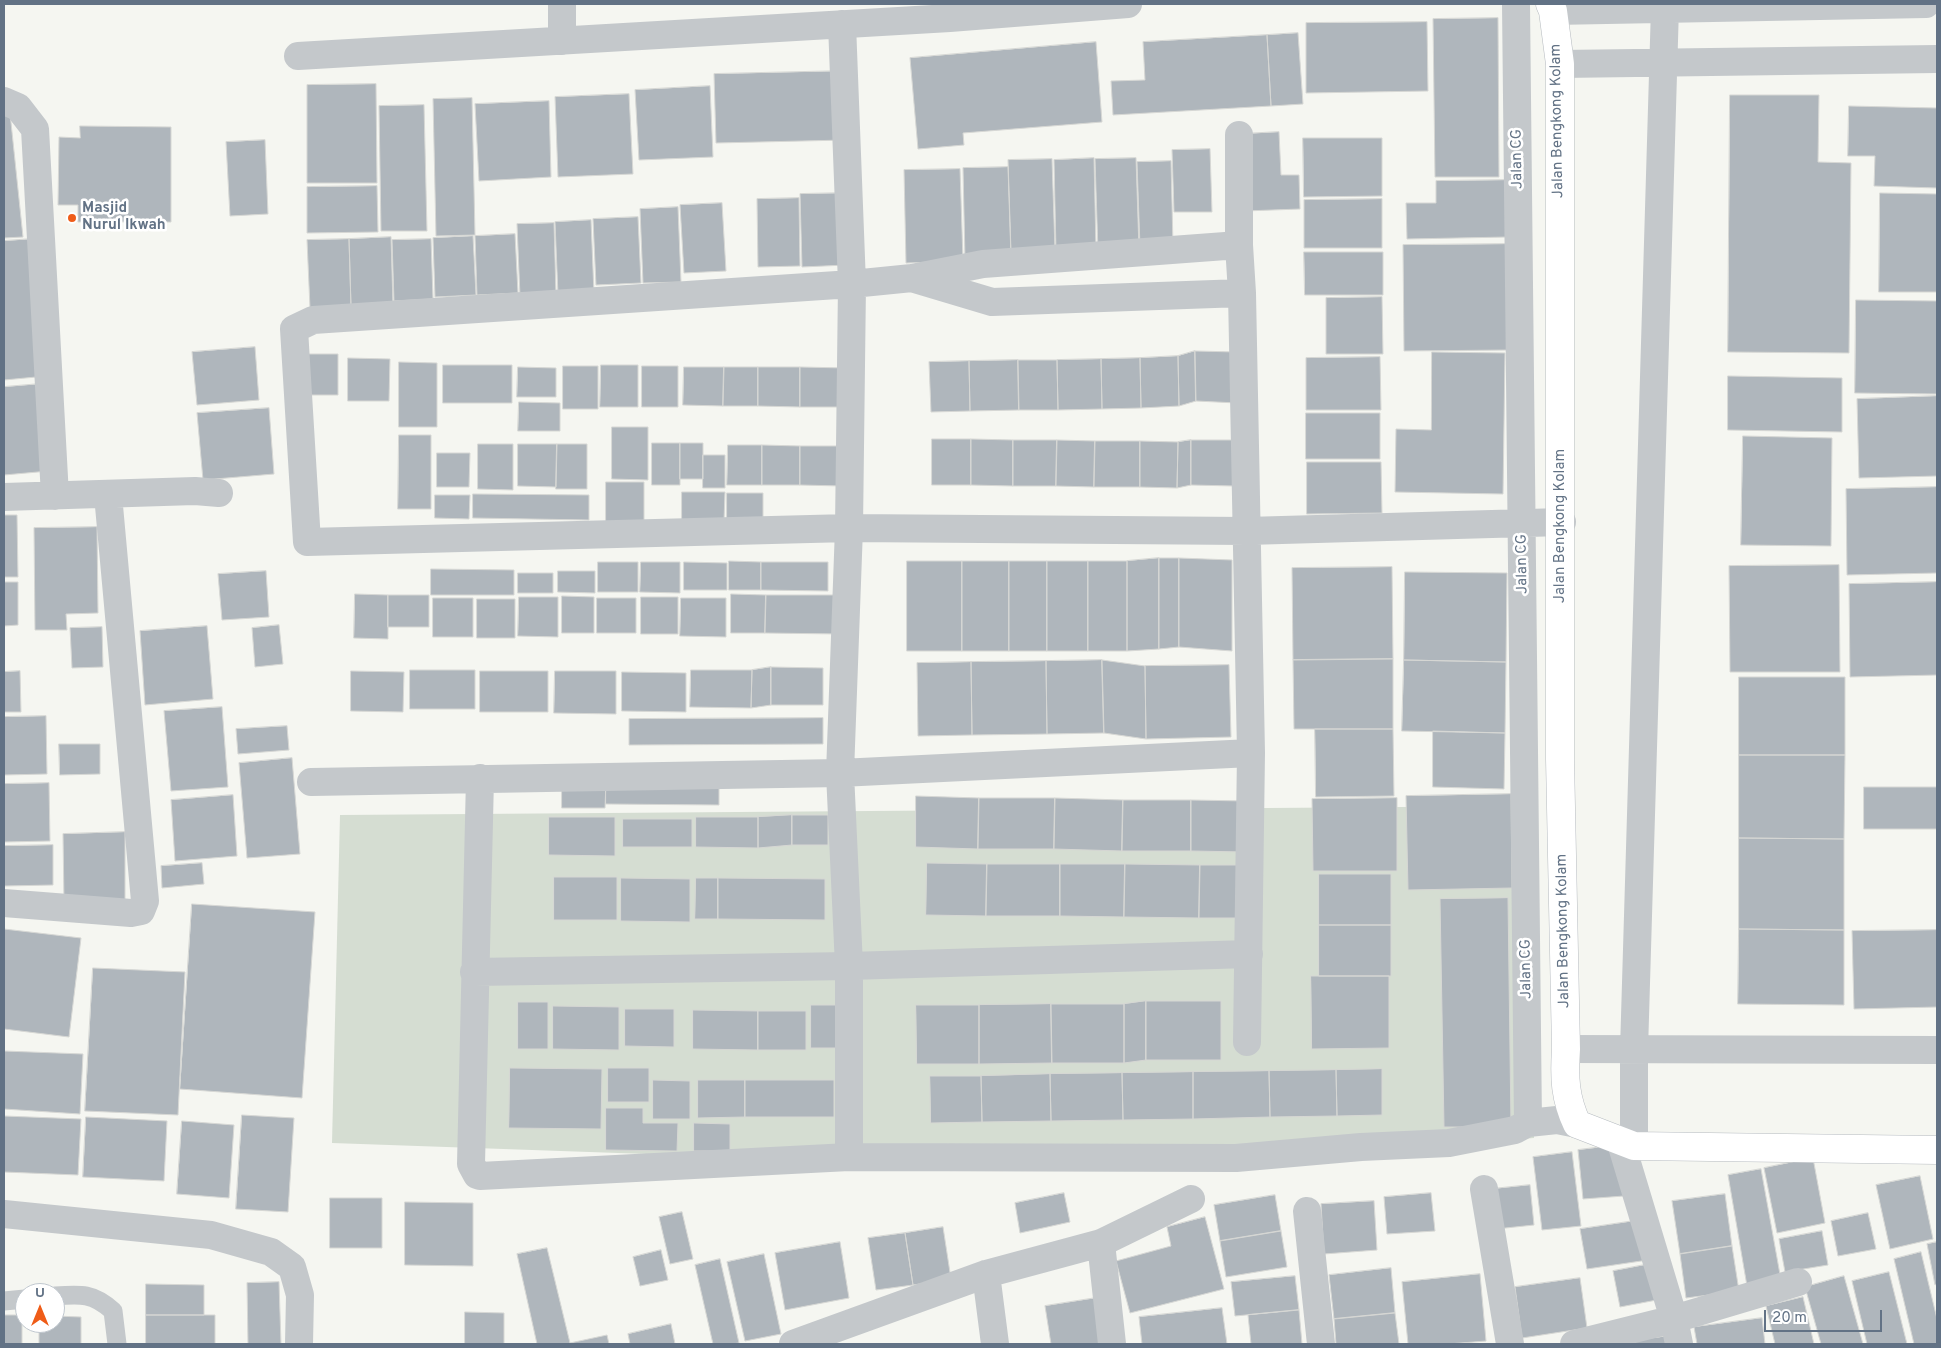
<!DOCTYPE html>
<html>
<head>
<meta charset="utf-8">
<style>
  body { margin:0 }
  #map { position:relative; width:1941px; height:1348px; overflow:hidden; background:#f5f6f1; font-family:Overpass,sans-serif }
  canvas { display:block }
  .frame { position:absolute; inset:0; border:5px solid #627285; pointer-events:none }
  .north { position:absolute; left:15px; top:1283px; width:50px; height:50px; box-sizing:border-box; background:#fff; border:1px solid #c0c7ce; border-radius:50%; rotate:0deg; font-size:14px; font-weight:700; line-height:20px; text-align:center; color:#627285 }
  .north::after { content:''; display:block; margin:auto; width:18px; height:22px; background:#ef5c18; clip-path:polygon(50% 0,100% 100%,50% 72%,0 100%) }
  .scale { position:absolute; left:1764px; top:1310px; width:118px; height:22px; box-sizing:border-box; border:2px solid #627285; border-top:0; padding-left:6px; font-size:15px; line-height:18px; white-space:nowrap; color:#627285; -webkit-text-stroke:4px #fff; paint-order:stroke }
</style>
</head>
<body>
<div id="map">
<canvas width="1941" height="1348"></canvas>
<div class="frame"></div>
<div class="north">U</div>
<div class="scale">20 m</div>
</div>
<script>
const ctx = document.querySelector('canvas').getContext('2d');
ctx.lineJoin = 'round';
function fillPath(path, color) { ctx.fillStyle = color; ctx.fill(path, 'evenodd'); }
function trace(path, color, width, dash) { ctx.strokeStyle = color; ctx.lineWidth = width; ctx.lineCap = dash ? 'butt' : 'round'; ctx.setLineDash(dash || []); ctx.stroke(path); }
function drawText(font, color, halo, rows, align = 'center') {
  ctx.font = font + ' Overpass,sans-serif'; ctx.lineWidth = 5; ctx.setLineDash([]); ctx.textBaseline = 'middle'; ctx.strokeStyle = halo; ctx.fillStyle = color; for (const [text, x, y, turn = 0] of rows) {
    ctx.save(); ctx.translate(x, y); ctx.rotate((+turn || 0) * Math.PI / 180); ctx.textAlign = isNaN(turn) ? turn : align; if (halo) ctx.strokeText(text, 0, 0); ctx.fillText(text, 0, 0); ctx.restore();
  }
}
const green = new Path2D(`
  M1532,806l2,332 -430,32 -772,-27 8,-328z`);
const building = new Path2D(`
  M1498,18l1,159h-64l-2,-158z
  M1427,22l1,69 -122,2v-70z
  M1298,33l5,71 -32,2 -4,-71z
  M1267,35l4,71 -158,9 -2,-34 34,-1 -2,-38z
  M1096,42l6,80 -139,11 1,12 -46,4 -8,-91z
  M844,71l1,69 -129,3 -2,-69z
  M376,84l1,99h-70v-98z
  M710,86l3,71 -74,3 -4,-70z
  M629,94l4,80 -75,3 -3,-80z
  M1730,95h89l-1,67 33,1 -2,190 -121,-1z
  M472,98l3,137 -39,1 -3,-137z
  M549,101l2,76 -72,4 -4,-77z
  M424,105l3,126h-46l-2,-125z
  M1849,106l88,2v80l-63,-2 1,-30h-27z
  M4,113h6l13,124 -19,1z
  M80,126l91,1v95h-93v-17h-20l1,-68 21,1z
  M1279,132l2,43h18l1,34 -56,2 -2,-77z
  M1303,138h79v58l-78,1z
  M265,140l3,74 -38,2 -4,-74z
  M1210,149l2,63h-38l-2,-62z
  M1094,158l2,92 -40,1 -2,-91z
  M1136,158l3,92 -41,2 -3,-93z
  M1052,159l3,92 -44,1 -3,-92z
  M1171,161l2,85 -33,1 -3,-85z
  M1008,167l3,91 -46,1 -2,-91z
  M960,169l3,92 -57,2 -2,-93z
  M1507,180v57l-100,2 -1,-36h30v-22z
  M377,186l1,46 -71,1v-46z
  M845,193l1,72 -44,2 -2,-73z
  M1880,193l57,1v98h-58z
  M799,198l1,68 -42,1 -1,-68z
  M1382,199v49h-78v-48z
  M722,203l4,68 -42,2 -4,-68z
  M678,207l3,75 -38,1 -3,-74z
  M638,217l3,66 -45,2 -3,-66z
  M591,220l3,74 -36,1 -3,-73z
  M554,223l2,72 -36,1 -3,-72z
  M515,234l3,59 -41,2 -2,-59z
  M473,236l3,59 -41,2 -2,-59z
  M391,237l2,69 -42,1 -2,-68z
  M32,239l15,137 -43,4v-139z
  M349,239l2,67 -41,2 -3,-68z
  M431,239l2,60 -39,2 -2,-61z
  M1507,244l1,106 -104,1 -1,-106z
  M1304,252h79v43h-78z
  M1382,297l1,57h-57v-56z
  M1856,300l81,1v93l-82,-1z
  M255,347l4,53 -62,5 -5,-53z
  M1195,351l41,1 1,51 -41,-2z
  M1195,351l1,50 -17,5 -1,-50z
  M1432,352l73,1 -2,141 -108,-2 1,-63 35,1z
  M308,354h30v41h-30z
  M1178,356l1,50 -38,2 -1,-50z
  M1380,357l1,53h-75v-52z
  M348,358l42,1 -1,42h-41z
  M1140,358l1,50 -39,1 -1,-50z
  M1101,359l1,50 -44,1 -1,-50z
  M1018,360h39l1,50h-39z
  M1018,360l1,50 -49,1 -1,-50z
  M969,361l1,50 -39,1 -2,-50z
  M399,362l38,1v64h-38z
  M443,365h69v38h-69z
  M601,365h37v42h-38z
  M563,366h35v43h-35z
  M642,366h36v41h-36z
  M518,367l38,1v29h-39z
  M684,367h40l-1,39 -40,-1z
  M724,367h34v39h-35z
  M758,367h42v40l-42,-1z
  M800,367l46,1 -1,39h-45z
  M1728,376l114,2v54l-114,-2z
  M40,384l9,87 -45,4v-88z
  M1937,396v80l-78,2 -2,-79z
  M519,402l41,1v28h-42z
  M269,408l5,66 -71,6 -6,-67z
  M1306,413h74v46h-74z
  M612,427h36v53l-36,-1z
  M399,435h32v74h-33z
  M1743,436l89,2 -1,108 -90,-1z
  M932,439h39v46h-39z
  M971,439l42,1v46l-42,-1z
  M1013,440h44l-1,46h-43z
  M1057,440l38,1 -1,46 -38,-1z
  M1191,440h44l-1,46 -43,-1z
  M1191,440v45l-14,3 1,-46z
  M1095,441h45v46h-46z
  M1140,441l38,1 -1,46 -37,-1z
  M652,443h28v42h-28z
  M680,443h23v36h-23z
  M478,444h35v46l-35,-1z
  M518,444h39l-1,43 -38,-1z
  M557,444h30v45h-31z
  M728,445h34v40h-35z
  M762,445l38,1v39h-38z
  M800,446h42v40l-42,-1z
  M437,453h33l-1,34h-32z
  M703,455h22v33h-22z
  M1307,462h74l1,51 -75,1z
  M606,482h38v41l-38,-1z
  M1937,487v86l-90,2 -1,-86z
  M682,492h43l-1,29h-42z
  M727,493h36v28l-36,-1z
  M473,494l116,1v25l-116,-2z
  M435,495h35l-1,24 -34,-1z
  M4,515h13l1,62h-14z
  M97,527l1,86 -32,1 1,16h-32l-1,-102z
  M1159,558h20v89l-20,2z
  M1159,558v91l-32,2v-90z
  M1179,558l53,2v91l-53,-4z
  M729,561l32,1v28h-32z
  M907,561h55v90h-55z
  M962,561h47v90h-47z
  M1009,561h38v90h-38z
  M1047,561h41v90h-41z
  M1088,561h39v90h-39z
  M598,562h40v30h-40z
  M641,562h39v31l-40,-1z
  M684,562l43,1v27h-43z
  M761,562h67v29l-67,-1z
  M1839,565l1,107h-110l-1,-106z
  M1392,567l1,92 -100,1 -1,-92z
  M431,569l83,1v25h-83z
  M266,571l3,46 -47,3 -4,-46z
  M558,571h37v22l-37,-1z
  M1405,572l102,1 -1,89 -102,-2z
  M518,573h35v20h-35z
  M4,582h14v43l-14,1z
  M1937,582v93l-87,2 -1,-93z
  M355,594l33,1v44l-34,-1z
  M731,594l35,1 -1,38h-34z
  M388,595h41v32h-41z
  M766,595h74l-1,39 -74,-1z
  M562,596l32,1v36h-32z
  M519,597h39v40l-40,-1z
  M641,597h37v37h-37z
  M433,598h40v39h-40z
  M597,598h39v35h-39z
  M681,598h45v39l-46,-1z
  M477,599h38v39h-38z
  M279,625l4,39 -28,3 -3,-39z
  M207,626l6,73 -68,6 -5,-74z
  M102,627l1,40 -31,1 -2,-40z
  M1393,659v70h-99l-1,-69z
  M1102,660l43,6 1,73 -42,-6z
  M1102,660l2,73 -57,1 -1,-73z
  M1404,660l102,2 -1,71 -103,-2z
  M1046,661l1,73 -75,1 -1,-73z
  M971,662l1,73 -54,1 -1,-73z
  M1229,665l2,72 -85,2 -1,-73z
  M771,667l52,1v37h-52z
  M771,667v38l-20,3 1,-38z
  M410,670h65v39h-65z
  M691,670h61l-1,38 -61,-1z
  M20,671l1,41h-17v-40z
  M351,671l53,1 -1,40 -52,-1z
  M480,671h68v41h-68z
  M555,671h61v43l-62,-1z
  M622,672l64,1v39l-64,-1z
  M1739,677h106v78h-106z
  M222,707l6,80 -57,4 -7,-80z
  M46,716l1,58 -43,1v-58z
  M823,718v26l-194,1v-26z
  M287,726l2,24 -51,4 -2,-25z
  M1315,729h78l1,67 -78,1z
  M1433,731l72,2 -1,56 -71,-2z
  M59,744h41v30l-40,1z
  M1739,755h106l-1,84 -105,-1z
  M292,758l8,96 -53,4 -8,-95z
  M562,780h44l-1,28h-43z
  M606,780l113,1v24l-113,-1z
  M49,783l1,58 -46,1v-58z
  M1864,787h73v42h-73z
  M1511,794l1,94 -104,2 -2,-94z
  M233,795l4,61 -62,5 -4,-61z
  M916,796l63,2 -1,51 -62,-2z
  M979,798h76l-1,51h-76z
  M1055,798l68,2 -1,51 -68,-2z
  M1397,798v73h-84l-1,-72z
  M1123,800h68v51h-69z
  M1191,800l54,1v51l-54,-1z
  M792,815h36v30h-36z
  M792,815v30l-34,3v-31z
  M549,817h66v39l-66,-1z
  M696,817h62v31l-62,-1z
  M623,819h69v28h-69z
  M125,832v69l-61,1 -1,-68z
  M1739,838l105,1v91l-105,-1z
  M53,845v40l-49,1v-40z
  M202,863l2,21 -42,4 -1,-22z
  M927,863l60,1 -1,52 -60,-1z
  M987,864h73v52h-74z
  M1060,864h65l-1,53 -64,-1z
  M1125,864l75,1 -1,53 -75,-1z
  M1200,865h42l-1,53h-42z
  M1319,874h72v51h-72z
  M554,877h63v43h-63z
  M621,878l69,1v43l-69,-1z
  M696,878h22v41h-23z
  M718,878l107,1v41l-107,-1z
  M1508,898l3,229h-67l-4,-228z
  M192,904l123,8 -13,186 -122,-9z
  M1319,925h72v51h-72z
  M4,929l77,9 -12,99 -65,-8z
  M1739,929l105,1v75l-106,-1z
  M1937,930v77l-83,2 -2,-78z
  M93,968l92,4 -7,143 -93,-4z
  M1311,976h78v72l-77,1z
  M1146,1001h75v59h-75z
  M1146,1001v59l-22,3v-59z
  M518,1002h30v47h-30z
  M1051,1004h73v59h-72z
  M1051,1004l1,59 -73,1v-59z
  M811,1005h29v43h-29z
  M916,1005h63v59h-62z
  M553,1006l66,1v43l-66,-1z
  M625,1009h49v38l-49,-1z
  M693,1010l65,1v39l-65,-1z
  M758,1011h48v39h-48z
  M4,1051l79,3 -3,60 -76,-5z
  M510,1068l92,1 -1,60 -92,-1z
  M608,1068h41v34h-41z
  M1382,1069v46l-45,1 -1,-46z
  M1336,1070l1,46 -67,1 -1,-46z
  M1269,1071l1,46 -77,2v-47z
  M1193,1072v47l-70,1 -1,-47z
  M1122,1073l1,47 -72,1 -1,-47z
  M1050,1074l1,47 -69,1 -1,-46z
  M930,1076h51l1,46 -51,1z
  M653,1080l37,1v38h-37z
  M698,1080h47v37l-47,1z
  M745,1080h89v37h-89z
  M606,1108h37v15h35l-1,28 -71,-1z
  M242,1115l52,3 -6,94 -52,-3z
  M4,1116l77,3 -3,56 -74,-3z
  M86,1117l81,4 -3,60 -81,-4z
  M182,1121l52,4 -5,73 -52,-4z
  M694,1123l36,1v27h-36z
  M1619,1145l5,51 -41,3 -5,-49z
  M1572,1152l9,74 -39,4 -9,-73z
  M1813,1158l12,65 -48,10 -13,-65z
  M1761,1169l20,111 -34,6 -19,-111z
  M1920,1176l13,63 -43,10 -14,-64z
  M1530,1185l4,40 -38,4 -4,-40z
  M1064,1193l6,29 -50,11 -5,-30z
  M1431,1193l4,38 -48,3 -3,-37z
  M1725,1194l7,52 -52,8 -8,-53z
  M1275,1195l6,36 -61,10 -6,-36z
  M330,1198h52v50h-52z
  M1374,1201l3,49 -53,4 -3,-50z
  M405,1202l68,1v63l-68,-1z
  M682,1212l11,47 -23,5 -11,-47z
  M1868,1213l8,36 -38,7 -7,-35z
  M1205,1217l19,72 -94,24 -14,-52 55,-15 -4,-19z
  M1641,1220l7,40 -61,9 -7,-40z
  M943,1227l8,52 -38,6 -8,-52z
  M1281,1231l6,36 -61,10 -6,-36z
  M1822,1231l6,34 -43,7 -6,-33z
  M905,1233l8,52 -37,5 -8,-52z
  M840,1242l9,56 -64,12 -10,-57z
  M1937,1242v42l-2,1 -8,-41z
  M1732,1246l7,45 -53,7 -6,-44z
  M547,1248l23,95 37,-8 2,9h-72l-20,-90z
  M661,1250l7,30 -28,6 -7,-29z
  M1921,1252l16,67v25h-23l-20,-85z
  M764,1254l17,80 -36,7 -18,-79z
  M720,1259l19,84 -7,1h-19l-18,-79z
  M1655,1263l7,36 -42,8 -7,-36z
  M1391,1268l4,45 -61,6 -5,-44z
  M1889,1272l18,72h-40l-15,-63z
  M1480,1274l6,67 -38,3h-40l-6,-62z
  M1295,1276l4,34 -64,6 -4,-34z
  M1844,1276l19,68h-42l-16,-57z
  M1580,1278l7,50 -65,10 -7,-51z
  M279,1282l2,62h-33l-1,-61z
  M146,1284l58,1v30h-58z
  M1803,1297l11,47h-39l-9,-38z
  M1096,1298l8,46h-53l-6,-38z
  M1222,1308l5,36h-85l-3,-27z
  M1299,1310l3,34h-51l-3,-29z
  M465,1312l39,1v31h-39z
  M1395,1313l4,31h-63l-2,-25z
  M4,1315h18v29h-18z
  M146,1315h69v29h-69z
  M55,1316l26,1v27h-42v-21h16z
  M1762,1318l3,26h-68l-3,-17z
  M671,1324l4,20h-45l-2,-10z
  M1668,1336l1,8h-60z`);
const lane = new Path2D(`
  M55,1296c26,-2 38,-3 58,15l4,33
  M4,1301l21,-2`);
const street = new Path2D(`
  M562,4v37
  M1516,4l12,1119
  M1553,11l373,-7
  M842,24l10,260 -3,244 -9,245 9,193v191
  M298,56l652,-38 178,-14
  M1560,64l377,-5
  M4,101l14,6 17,22 20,367
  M1239,135v110l3,48 9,460 -4,289
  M1239,245l-256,19 -71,14 -60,6 -539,36 -19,9 13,213 542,-14 398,3 315,-9
  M915,279l77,23 250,-9
  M4,497l191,-6 24,2
  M480,778l-9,386 6,11 3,1 369,-19 387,1 125,-11 88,-4 66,-13 13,-7 29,-3 20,4
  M311,782l529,-9 411,-20
  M4,903l127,10 10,-2 4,-10 -37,-406
  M474,972l375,-6 400,-12
  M1566,1049l371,1
  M1621,1143l53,176 5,25
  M1634,1146v-96l31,-1043
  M1484,1189l26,155
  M1307,1211l14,133
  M4,1214l207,21 60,17 21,15 8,28 -1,49
  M1101,1243l11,101
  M986,1274l9,70
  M793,1344l193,-70 115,-31 90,-44
  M1574,1344l100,-25 124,-37`);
const secondary = new Path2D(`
  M1550,4l3,7 7,53v695l6,290c-2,29 -1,49 11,75l57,22 303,4`);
const markers = [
  [72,218,5,"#ef5c18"]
];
const streetNames = [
  ["Jalan Bengkong Kolam",1558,121,-91],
  ["Jalan CG",1518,159,-91],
  ["Jalan Bengkong Kolam",1561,526,-90],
  ["Jalan CG",1523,564,-91],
  ["Jalan Bengkong Kolam",1564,931,-91],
  ["Jalan CG",1527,969,-91]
];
const poiNames = [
  ["Masjid",82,209],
  ["Nurul Ikwah",82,226]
];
fillPath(green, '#d5ddd2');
fillPath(building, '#afb6bc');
trace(building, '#d6d7d4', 1);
trace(secondary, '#b6bbc0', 29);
trace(lane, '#c4c8cb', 19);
trace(street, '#c4c8cb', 28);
trace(secondary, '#fff', 28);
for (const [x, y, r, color] of markers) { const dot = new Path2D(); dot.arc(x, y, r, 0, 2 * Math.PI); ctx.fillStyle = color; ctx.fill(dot); trace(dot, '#fff', 2); }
drawText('15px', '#627285', '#fff', streetNames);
drawText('bold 15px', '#627285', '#fff', poiNames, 'left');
</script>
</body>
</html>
